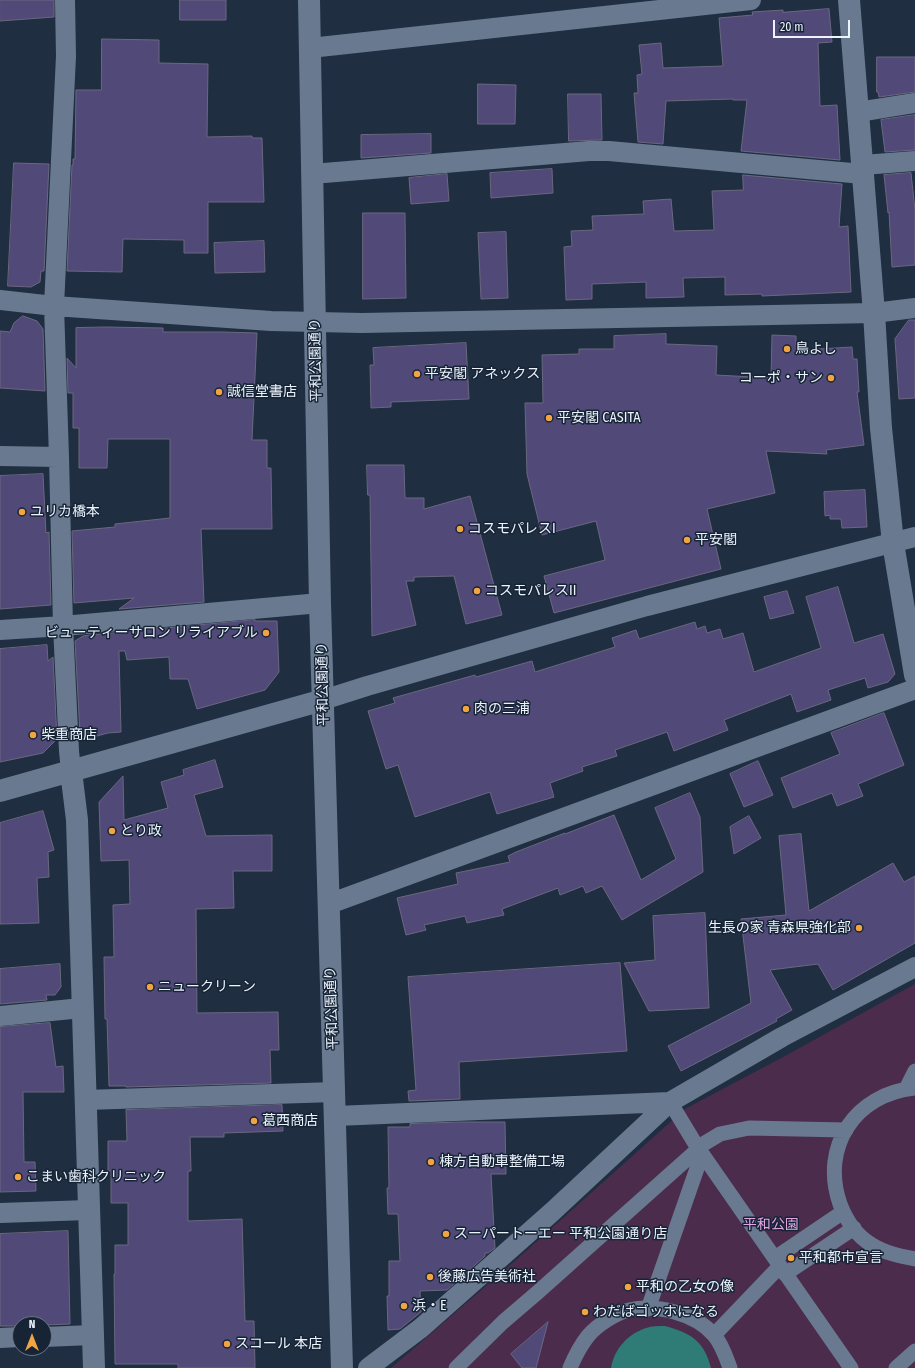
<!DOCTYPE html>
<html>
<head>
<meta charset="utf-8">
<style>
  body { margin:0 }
  #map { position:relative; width:915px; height:1368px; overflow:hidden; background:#202e41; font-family:"Fira Sans Condensed",sans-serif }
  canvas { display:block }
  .north { position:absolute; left:12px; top:1316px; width:40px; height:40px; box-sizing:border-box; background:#162436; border:1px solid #6b7786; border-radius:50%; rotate:0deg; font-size:11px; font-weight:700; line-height:16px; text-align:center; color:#ebf3fd }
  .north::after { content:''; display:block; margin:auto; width:14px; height:18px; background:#f3a442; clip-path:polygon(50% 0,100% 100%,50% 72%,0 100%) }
  .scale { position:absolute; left:773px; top:20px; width:77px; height:18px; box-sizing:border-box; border:2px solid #ebf3fd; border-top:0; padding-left:5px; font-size:12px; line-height:14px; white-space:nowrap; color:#ebf3fd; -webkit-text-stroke:3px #162436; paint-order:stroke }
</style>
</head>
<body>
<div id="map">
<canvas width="915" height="1368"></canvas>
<div class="north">N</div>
<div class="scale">20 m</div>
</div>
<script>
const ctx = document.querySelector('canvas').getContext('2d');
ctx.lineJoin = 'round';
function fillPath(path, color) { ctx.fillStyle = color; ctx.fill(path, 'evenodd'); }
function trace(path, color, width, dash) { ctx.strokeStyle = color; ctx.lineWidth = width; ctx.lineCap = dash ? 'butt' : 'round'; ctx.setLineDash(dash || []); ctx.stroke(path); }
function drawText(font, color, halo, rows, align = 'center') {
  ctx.font = font + ' "Fira Sans Condensed","Noto Sans JP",sans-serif'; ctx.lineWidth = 3; ctx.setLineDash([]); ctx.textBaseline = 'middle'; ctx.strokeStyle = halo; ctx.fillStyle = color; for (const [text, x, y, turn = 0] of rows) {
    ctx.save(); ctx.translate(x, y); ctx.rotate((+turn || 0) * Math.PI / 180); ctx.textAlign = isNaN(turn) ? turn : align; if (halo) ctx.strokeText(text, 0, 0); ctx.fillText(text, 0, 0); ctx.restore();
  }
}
const green = new Path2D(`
  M915,984v384h-524l125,-108 169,-151 100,-53z`);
const water = new Path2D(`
  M665,1326c26,7 39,15 46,42h-100c3,-19 17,-34 35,-40 6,-2 13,-2 19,-2z`);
const building = new Path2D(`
  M0,0h54v17l-54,4z
  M180,0h46v20h-46z
  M829,9l3,33 -14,1 2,63 17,-1 3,55 -99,-9 6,-51h-14v-1l-67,2 -3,43 -25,-2 -4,-49h4l-1,-18 5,-1 -3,-29 22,-2 2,25 60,-2 -4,-48 34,-3 -1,-3 31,-2v2z
  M102,39l57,1v23l49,1 -1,73 45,-1v2h10l2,64h-56v51h-24v-13l-61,-1 -1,33 -55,-1 5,-106h1v-6h2l1,-69h25z
  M877,57h38v35l-36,5 -1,-5h-1z
  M478,84l38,1 -1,39h-37z
  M568,94h33l1,46 -33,1z
  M915,115v35l-30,2 -4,-32z
  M431,134v19l-70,5v-23z
  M14,163l35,1 -5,107h-3l-1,11 -9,5 -23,-1z
  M552,169l1,24 -62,5 -1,-25z
  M911,173l4,37v55l-23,2 -3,-55 -1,1 -4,-38z
  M447,174l2,27 -38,3 -2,-26z
  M743,175l99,9 -3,43 9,-1 3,66 -89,4v-2l-37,1v-18l-42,1 1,19 -38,1v-16l-54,2v15l-26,1 -2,-53 8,-1 -1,-15 22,-1 -1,-14 52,-2 -1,-13 28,-2 3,32 40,-1 -2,-39 31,-1z
  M363,213h42l1,85 -43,1z
  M506,232l2,66 -27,1 -3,-66z
  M264,241l1,31 -50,1 -1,-30z
  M23,316l14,5 6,8 2,62 -45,-3v-57l10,1 4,-9z
  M909,320h6v78l-16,1 -4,-60z
  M105,327l58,1v4h60l34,1 -5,107h15v28h4l1,61h-71l3,73 -85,7 15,-11 -60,5 -2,-72 43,-4v-3l55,-6v-79h-62l-1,29h-28v-40h-6v-35h-5l-1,-35 9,10v-40z
  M666,334v10l51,2 -1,29 55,3 1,-43 24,1v9h6v5l50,-3 1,12h4l2,33h-2l7,53 -38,5 1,4 -61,-3 9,42 -68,16 14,60 -167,44 -10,-37 61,-16 -9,-39 -54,14 -15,-61 -2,-71h18l-1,-48 37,-1v-5h35v-13z
  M466,343l3,56 -78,3v5l-20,1 -1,-43h4l-1,-17z
  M367,465h37l1,33h19v11l46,-13 32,119 -36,9 -12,-48 -40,1v4h-8l10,44 -44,11 -2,-141h-2z
  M43,474l3,59 3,-1 2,73 -51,4v-133z
  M865,490l2,37 -25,1 -1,-9h-11v-4l-5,1 -1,-24z
  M838,587l16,56 29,-9 12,40 -7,8 -20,6 -3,-10 -37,12 3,10 -34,12 -6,-18 -67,26 4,10 -54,21 -7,-19 -52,18 2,6 -35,11 1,4 -33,12 4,14 -57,17 -7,-22 -75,25 -17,-52 -12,4 -18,-58 27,-8 -2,-5 82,-23 1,2 56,-16 3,11 80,-25 -3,-9 24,-8 3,9 56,-17 2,7 8,-3 2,7 13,-4 3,10 20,-6 11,39 67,-24 -15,-51z
  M787,591l7,22 -24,6 -6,-22z
  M255,620v1h22l2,51 -14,18 -68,19 -9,-30h-18l-1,-22 -42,3 -2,-9h-6l2,81 -13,1 -22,6 -6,-5 -5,-93 8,-5z
  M47,645l1,16 5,-4 4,82 -14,14 -43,9v-113z
  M884,713l20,52 -46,19 5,12 -26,10 -5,-13 -39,15 -12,-30 59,-24 -9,-21z
  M215,760l8,27 -29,8 12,41 66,-1v36h-39l1,37 -38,1 1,104 81,-1 1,38h-9l1,33 -145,4v-1h-17l-2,-67h-2l-1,-62h10l-1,-52 17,-1 -1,-44 -28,1 -2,-59 24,-26 1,44 44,-12 -7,-26 23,-7 -1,-5z
  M758,761l15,34 -29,12 -14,-33z
  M690,793l10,24 3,55 -81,48 -20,-34 -16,7 -3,-7 -23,9 -2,-7 -56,21 2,6 -37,8 -2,-7 -41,9 2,5 -20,5 -9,-37 61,-14 -2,-11 54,-11 -2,-6 8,-4 49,-19v1l49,-19 27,65 35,-21 -21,-51z
  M43,811l11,39 -6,2 1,25 -12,1 2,45 -39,1v-101z
  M749,816l12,22 -27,16 -4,-27z
  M801,834l8,77 84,-48 11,19 11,-6v67l-82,47 -15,-26 -48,6 22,40 -16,9 1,2 -96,50 -13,-25 83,-43 -10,-84 45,-4 -7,-79z
  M705,913l4,95 -60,3 -25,-48 31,-3 -2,-44z
  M620,963l7,88 -168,11 1,37 -51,2 -1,-10 8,-1 -8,-113z
  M60,964l1,23 -6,8h-9l1,5 -47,4v-35z
  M50,1023l6,44 7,-1 1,26h-41l1,70h11l1,29 -36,1v-165z
  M282,1105l1,26 -59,2v4h-34l1,34h-3v50l54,-2 3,102h9l1,47h-77v-4h-63l-1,-90h1v-29h13v-42h-17v-32h-3v-30h19l-1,-31z
  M461,1122h44l1,52h-15l4,74 -7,5h-3v3l-38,34 -27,1 1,21 -21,17 -12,1 -1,-34h2v-35h11l-2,-47h-10l-1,-26h2l-1,-61h22v-3z
  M68,1231l2,93 -26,1v-1h-24v2h-20v-92z
  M548,1322l-12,46h-14l-11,-14z`);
const pedestrian = new Path2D(`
  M915,1088c-60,6 -95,59 -75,116 6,16 17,32 32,41 13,8 28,11 43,14
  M906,1089l9,-18
  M670,1102l26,43 155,223
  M775,1258l68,-46
  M785,1274l69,-46
  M648,1309l54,-155
  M714,1335l66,-69
  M456,1368l47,-46 35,-30 167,-149 15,-9 29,-6 97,2
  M570,1368c5,-12 10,-22 18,-32 9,-11 28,-23 41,-26 27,-6 66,3 85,25 8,9 12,22 16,33
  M896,1368l19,-17`);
const minor = new Path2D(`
  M65,0l1,56 -12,250 5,151 4,169 6,125 2,20
  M310,48l441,-48
  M858,112l57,-9
  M863,165l52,-4
  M312,174l277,-23h20l254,23
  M0,300l54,6 217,15 91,2 512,-10 41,-5
  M0,456l59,1
  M0,630l63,-4 257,-23
  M323,700l44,-14 280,-80 268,-69
  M329,904l586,-215
  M0,1016l82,-8
  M85,1100l250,-8
  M336,1116l334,-14
  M0,1213l88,-3
  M44,1337l48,-2
  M0,1338l20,-1
  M368,1368l53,-40 131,-116 118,-110 112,-65 133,-70`);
const tertiary = new Path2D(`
  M309,0l11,603 22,765
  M849,0l25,313 7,115 12,115 22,132
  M71,771l6,49 17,548
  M0,791l323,-91`);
const markers = [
  [787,349,4,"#f3a442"],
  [417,374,4,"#f3a442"],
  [831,378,4,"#f3a442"],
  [219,392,4,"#f3a442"],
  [549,418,4,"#f3a442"],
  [22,512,4,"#f3a442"],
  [460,529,4,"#f3a442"],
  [687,540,4,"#f3a442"],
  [477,591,4,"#f3a442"],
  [266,633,4,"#f3a442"],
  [466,709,4,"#f3a442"],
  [33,735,4,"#f3a442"],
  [112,831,4,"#f3a442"],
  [859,928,4,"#f3a442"],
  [150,987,4,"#f3a442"],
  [254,1121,4,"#f3a442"],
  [431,1162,4,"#f3a442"],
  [18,1177,4,"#f3a442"],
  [446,1234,4,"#f3a442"],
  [791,1258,4,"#f3a442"],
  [430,1277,4,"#f3a442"],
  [628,1287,4,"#f3a442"],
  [404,1306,4,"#f3a442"],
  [585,1312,4,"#f3a442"],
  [227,1344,4,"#f3a442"]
];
const poiNames = [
  ["鳥よし",795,349],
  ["平安閣 アネックス",425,374],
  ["コーポ・サン",823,378,"right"],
  ["誠信堂書店",227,392],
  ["平安閣 CASITA",557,418],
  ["ユリカ橋本",30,512],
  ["コスモパレスI",468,529],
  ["平安閣",695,540],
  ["コスモパレスII",485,591],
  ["ビューティーサロン リライアブル",258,633,"right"],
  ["肉の三浦",474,709],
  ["柴重商店",41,735],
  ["とり政",120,831],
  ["生長の家 青森県強化部",851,928,"right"],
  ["ニュークリーン",158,987],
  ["葛西商店",262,1121],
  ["棟方自動車整備工場",439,1162],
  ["こまい歯科クリニック",26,1177],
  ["スーパートーエー 平和公園通り店",454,1234],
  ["平和都市宣言",799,1258],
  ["後藤広告美術社",438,1277],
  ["平和の乙女の像",636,1287],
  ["浜・E",412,1306],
  ["わだばゴッホになる",593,1312],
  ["スコール 本店",235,1344]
];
const streetNames = [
  ["平和公園通り",316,360,-91],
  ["平和公園通り",323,684,-91],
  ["平和公園通り",332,1008,-92]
];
const parkNames = [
  ["平和公園",771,1225]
];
fillPath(green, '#4b2c4d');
fillPath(water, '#2e7c75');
fillPath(building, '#514a78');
trace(building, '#6a6780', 1);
trace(pedestrian, '#697a90', 15);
trace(minor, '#697a90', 20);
trace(tertiary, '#697a90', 22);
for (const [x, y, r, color] of markers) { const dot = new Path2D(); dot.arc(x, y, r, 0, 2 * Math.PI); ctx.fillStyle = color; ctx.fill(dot); trace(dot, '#162436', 1.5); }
drawText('14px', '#ebf3fd', '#162436', poiNames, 'left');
drawText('14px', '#ebf3fd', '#162436', streetNames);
drawText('14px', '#e1a6e4', '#162436', parkNames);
</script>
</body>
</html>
